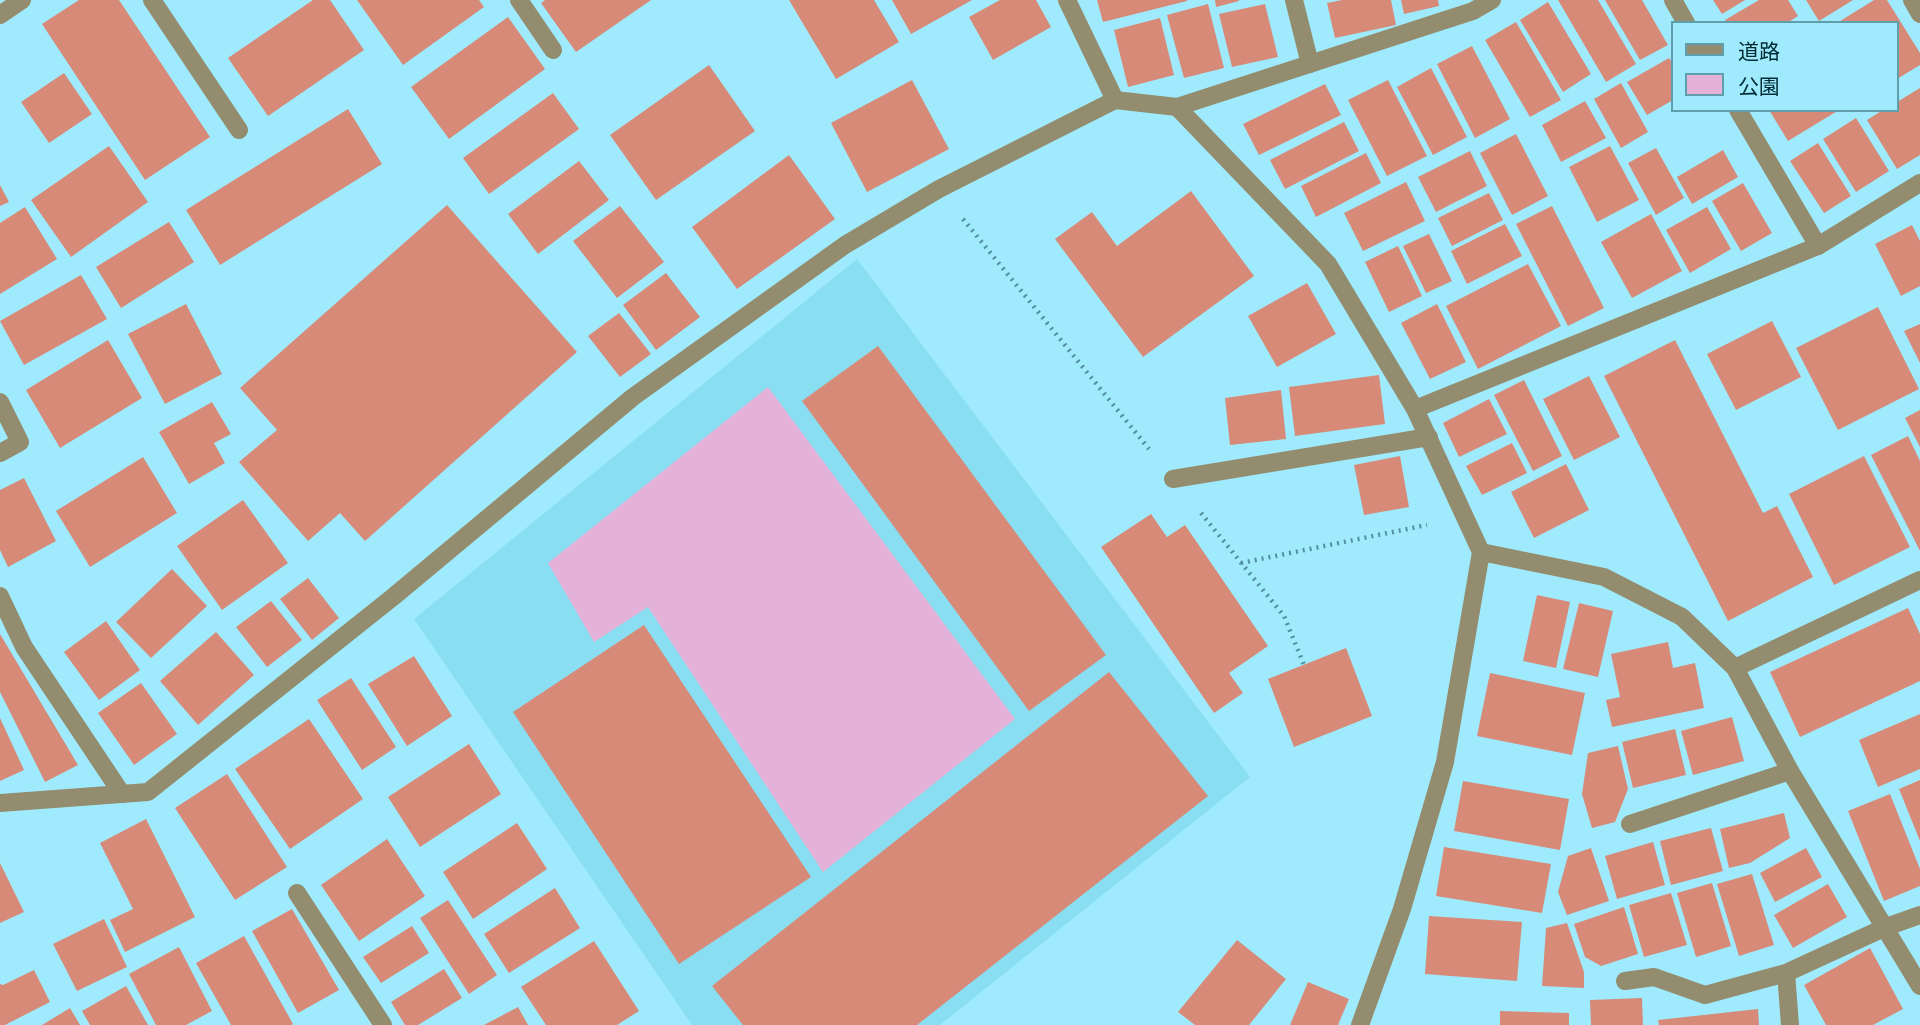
<!DOCTYPE html>
<html>
<head>
<meta charset="utf-8">
<style>
  body { margin:0 }
  #map { position:relative; width:1920px; height:1025px; overflow:hidden; background:#9febfd; font-family:"Work Sans","Noto Sans JP",sans-serif }
  canvas { display:block }
  .legend { position:absolute; left:1671px; top:21px; width:228px; height:91px; box-sizing:border-box; background:#9febfd; border:2px solid #5f9eac; margin:0; padding:9px 12px; list-style:none; font-size:21px; color:#002b33 }
  .legend li { display:flex; align-items:center; gap:14px; height:35px }
  .legend b { width:35px; border:2px solid #5f9eac }
</style>
</head>
<body>
<div id="map">
<canvas width="1920" height="1025"></canvas>
<ul class="legend">
<li><b style="height:9px;background:#948c6e"></b>道路</li>
<li><b style="height:19px;background:#e4b1d9"></b>公園</li>
</ul>
</div>
<script>
const ctx = document.querySelector('canvas').getContext('2d');
ctx.lineJoin = 'round';
function fillPath(path, color) { ctx.fillStyle = color; ctx.fill(path, 'evenodd'); }
function trace(path, color, width, dash) { ctx.strokeStyle = color; ctx.lineWidth = width; ctx.lineCap = dash ? 'butt' : 'round'; ctx.setLineDash(dash || []); ctx.stroke(path); }
const built = new Path2D(`
  M857,259l393,518 -310,248h-248l-278,-406z`);
const green = new Path2D(`
  M768,387l247,332 -192,153 -175,-265 -54,35 -46,-79z`);
const building = new Path2D(`
  M79,0h40l91,137 -65,43 -103,-156z
  M313,0h17l34,50 -96,66 -40,-58z
  M357,0h122l5,7 -81,58z
  M545,0h106l-75,52 -35,-49z
  M789,0h85l25,42 -63,37z
  M892,0h80l-61,34z
  M1000,0h36l15,27 -58,33 -24,-43z
  M1097,0h90v1l-84,21z
  M1215,0h24v1l-23,6z
  M1342,0h49l5,25 -61,13 -8,-35z
  M1401,0h37l1,6 -35,8z
  M1558,0h40l38,64 -30,18z
  M1605,0h37l26,45 -28,15z
  M1713,0h32l-23,14z
  M1759,0h29l10,16 -11,7h-61l-1,-3z
  M1806,0h47l-34,21z
  M1874,0h13l33,53v12l-23,14v-56h-60z
  M1548,2l43,72 -28,18 -43,-72z
  M1208,4l16,64 -40,10 -17,-63z
  M1265,4l13,53 -46,10 -13,-53z
  M508,17l37,52 -96,70 -38,-52z
  M1160,18l14,57 -46,12 -14,-57z
  M1516,22l45,78 -31,17 -45,-77z
  M1472,46l38,73 -35,19 -38,-74z
  M1669,58l4,6v36l-26,15 -20,-33z
  M709,65l46,66 -99,69 -46,-65z
  M1431,68l36,69 -34,18 -36,-68z
  M64,73l28,41 -43,29 -28,-41z
  M912,80l37,69 -82,43 -36,-69z
  M1388,80l39,76 -40,20 -39,-76z
  M1621,83l27,49 -27,16 -27,-49z
  M1325,84l16,31 -82,40 -16,-31z
  M1920,88v67l-23,14 -30,-49 16,-10h14v-8z
  M553,93l26,36 -90,65 -26,-36z
  M1585,101l21,37 -45,24 -19,-37z
  M348,109l34,55 -162,101 -34,-55z
  M1769,110h70l-51,31z
  M1856,118l33,53 -33,21 -33,-53z
  M1344,122l15,29 -74,38 -15,-29z
  M1516,134l32,62 -36,19 -32,-62z
  M1818,143l33,53 -27,17 -34,-52z
  M109,146l39,56 -77,55 -40,-57z
  M1610,146l29,54 -42,22 -28,-55z
  M1656,148l28,50 -28,17 -28,-52z
  M1723,150l15,27 -46,27 -15,-27z
  M1470,151l17,35 -51,26 -18,-35z
  M1366,153l15,30 -65,34 -15,-31z
  M789,155l46,64 -98,70 -45,-62z
  M579,161l30,39 -71,54 -30,-40z
  M1406,182l19,39 -62,30 -19,-38z
  M1743,183l29,50 -31,18 -29,-50z
  M0,185l9,17 -9,4z
  M1191,191l63,85 -111,81 -88,-118 37,-27 25,34z
  M1489,193l14,27 -51,26 -14,-28z
  M447,205l130,147 -212,189 -25,-28 -32,28 -69,-79 38,-32 -37,-42z
  M620,206l44,56 -47,36 -44,-57z
  M1552,206l52,102 -36,18 -52,-102z
  M25,207l32,52 -57,35v-71z
  M1707,207l24,42 -41,24 -24,-43z
  M1651,214l31,57 -50,27 -31,-56z
  M169,222l25,40 -73,46 -25,-41z
  M1505,224l17,32 -55,28 -16,-33z
  M1912,225l8,16v45l-19,10 -26,-52z
  M1429,234l23,47 -26,12 -23,-47z
  M1398,246l24,50 -33,16 -24,-50z
  M1528,264l33,62 -83,43 -32,-63z
  M666,273l34,44 -44,33 -33,-45z
  M81,275l26,44 -83,46 -24,-44z
  M1307,283l29,51 -59,33 -29,-51z
  M186,304l36,70 -57,30 -37,-70z
  M1437,304l29,58 -36,17 -29,-56z
  M1878,307l41,82 -81,41 -42,-82z
  M619,313l32,41 -31,23 -32,-41z
  M1772,321l29,56 -65,33 -29,-56z
  M1920,324v39l-16,-32z
  M108,340l34,58 -82,50 -34,-58z
  M1675,340l88,173 14,-7 36,71 -85,44 -124,-245z
  M878,346l228,309 -77,56 -227,-310z
  M1379,375l6,49 -90,12 -6,-49z
  M1589,376l31,61 -46,23 -31,-61z
  M1524,380l38,76 -29,15 -39,-76z
  M1281,390l5,49 -56,6 -5,-47z
  M1489,399l18,35 -48,23 -16,-34z
  M212,402l19,32 -17,9 11,20 -36,21 -30,-52z
  M1920,410v37l-15,-29z
  M1908,436l12,25v90l-49,-96z
  M1512,443l15,30 -45,22 -16,-29z
  M1400,456l9,51 -45,8 -10,-50z
  M1864,456l46,91 -76,38 -45,-91z
  M143,457l34,56 -87,54 -34,-56z
  M1566,464l23,46 -55,28 -23,-46z
  M24,478l32,63 -48,26 -8,-17v-60z
  M243,500l45,63 -66,47 -45,-64z
  M1151,514l16,23 18,-12 83,121 -39,27 14,20 -29,20 -113,-166z
  M172,569l35,37 -56,52 -35,-36z
  M308,578l31,40 -27,22 -32,-41z
  M1537,595l33,7 -14,66 -33,-7z
  M271,601l31,39 -35,27 -31,-40z
  M1579,603l34,8 -15,66 -35,-8z
  M1908,608l12,26v47l-120,56 -30,-65z
  M106,621l34,49 -41,30 -35,-48z
  M644,625l167,252 -132,87 -166,-252z
  M216,632l38,43 -56,50 -38,-44z
  M0,634l78,131 -33,17 -45,-90z
  M1668,642l5,26 22,-5 9,45 -92,19 -6,-27 14,-3 -9,-43z
  M1346,648l26,68 -78,31 -26,-68z
  M414,656l38,60 -45,30 -39,-62z
  M1109,672l99,124 -291,229h-174l-31,-39z
  M1490,673l95,20 -13,62 -95,-19z
  M351,678l45,69 -34,23 -45,-70z
  M141,683l36,51 -43,31 -36,-52z
  M1920,714v55l-42,18 -19,-47z
  M1732,717l12,44 -51,14 -12,-44z
  M0,718l24,52 -24,11z
  M309,719l54,80 -73,50 -55,-80z
  M1675,729l11,46 -53,13 -11,-46z
  M469,744l32,50 -81,53 -32,-50z
  M1618,746l10,43 -13,33 -23,6 -10,-34 6,-41z
  M227,774l60,93 -52,33 -60,-92z
  M1920,780v61l-21,-52z
  M1463,781l106,18 -9,51 -106,-19z
  M1890,794l30,75v17l-36,15 -36,-90z
  M1784,813l6,25 -40,25 -21,5 -9,-39z
  M146,819l49,98 -70,35 -15,-32 23,-11 -33,-66z
  M517,823l30,46 -74,50 -30,-47z
  M1711,828l12,43 -52,14 -11,-44z
  M387,839l38,57 -66,45 -38,-56z
  M1653,842l12,43 -48,14 -12,-43z
  M1444,847l107,17 -9,49 -106,-17z
  M1591,848l18,53 -42,14 -9,-23 10,-36z
  M1806,848l16,29 -47,25 -15,-29z
  M0,863l24,49 -24,11z
  M1752,874l22,71 -35,11 -22,-72z
  M1712,883l19,63 -35,11 -19,-64z
  M1828,884l19,33 -54,31 -19,-33z
  M555,888l25,40 -71,45 -25,-39z
  M1671,893l16,52 -43,12 -15,-52z
  M448,900l49,75 -28,19 -49,-76z
  M1624,907l14,47 -37,12 -16,-9 -11,-33z
  M292,909l47,81 -41,23 -46,-82z
  M1429,916l93,6 -5,59 -92,-7z
  M104,919l23,48 -50,24 -24,-47z
  M1567,923l17,49v16l-42,-2 4,-58z
  M412,926l17,27 -48,30 -18,-26z
  M244,936l49,88 -2,1h-60l-35,-62z
  M1237,940l49,39 -37,46h-54l-17,-13z
  M594,941l45,70 -22,14h-71l-25,-38z
  M179,947l33,64 -26,14h-30l-27,-51z
  M1870,948l33,61 -30,16h-47l-22,-40z
  M444,969l18,29 -44,27h-13l-14,-23z
  M34,970l16,32 -45,23h-5v-41l3,1z
  M1308,982l41,17 -11,26h-48z
  M126,986l22,39h-58l-8,-14z
  M1642,998l1,27h-52l-1,-25z
  M518,1007l10,18h-44z
  M70,1008l10,17h-38z
  M1758,1009l1,16h-100l-1,-5z
  M1500,1011l69,2v12h-69z`);
const path = new Path2D(`
  M963,219l186,230
  M1201,513l83,103 20,49
  M1241,563l186,-38`);
const service = new Path2D(`
  M519,0l34,50
  M1067,0l48,100
  M1294,0l16,64
  M1673,0l13,23
  M1912,0l8,14
  M1738,110l80,136
  M1173,479l256,-42
  M0,596l24,51 98,147
  M1630,824l160,-53
  M297,893l86,132
  M1786,973l4,52
  M1625,981l29,-4 51,18 81,-22 100,-46 34,-12`);
const pedestrian = new Path2D(`
  M152,0l87,130`);
const minor = new Path2D(`
  M0,15l22,-15
  M1177,107l151,157 87,145 66,143 -36,210 -43,147 -42,116
  M0,402l20,40 -20,11
  M1415,409l403,-163 102,-63
  M1481,552l123,25 78,40 53,51 55,103 130,215
  M1735,668l185,-88
  M0,803l148,-11 245,-195 240,-200 212,-152 94,-56 176,-89 62,7 296,-96 19,-11`);
fillPath(built, '#8adef1');
fillPath(green, '#e4b1d9');
fillPath(building, '#d78a78');
trace(path, '#53909d', 4.5, [2, 5]);
trace(service, '#948c6e', 18);
trace(pedestrian, '#948c6e', 18);
trace(minor, '#948c6e', 18);
</script>
</body>
</html>
